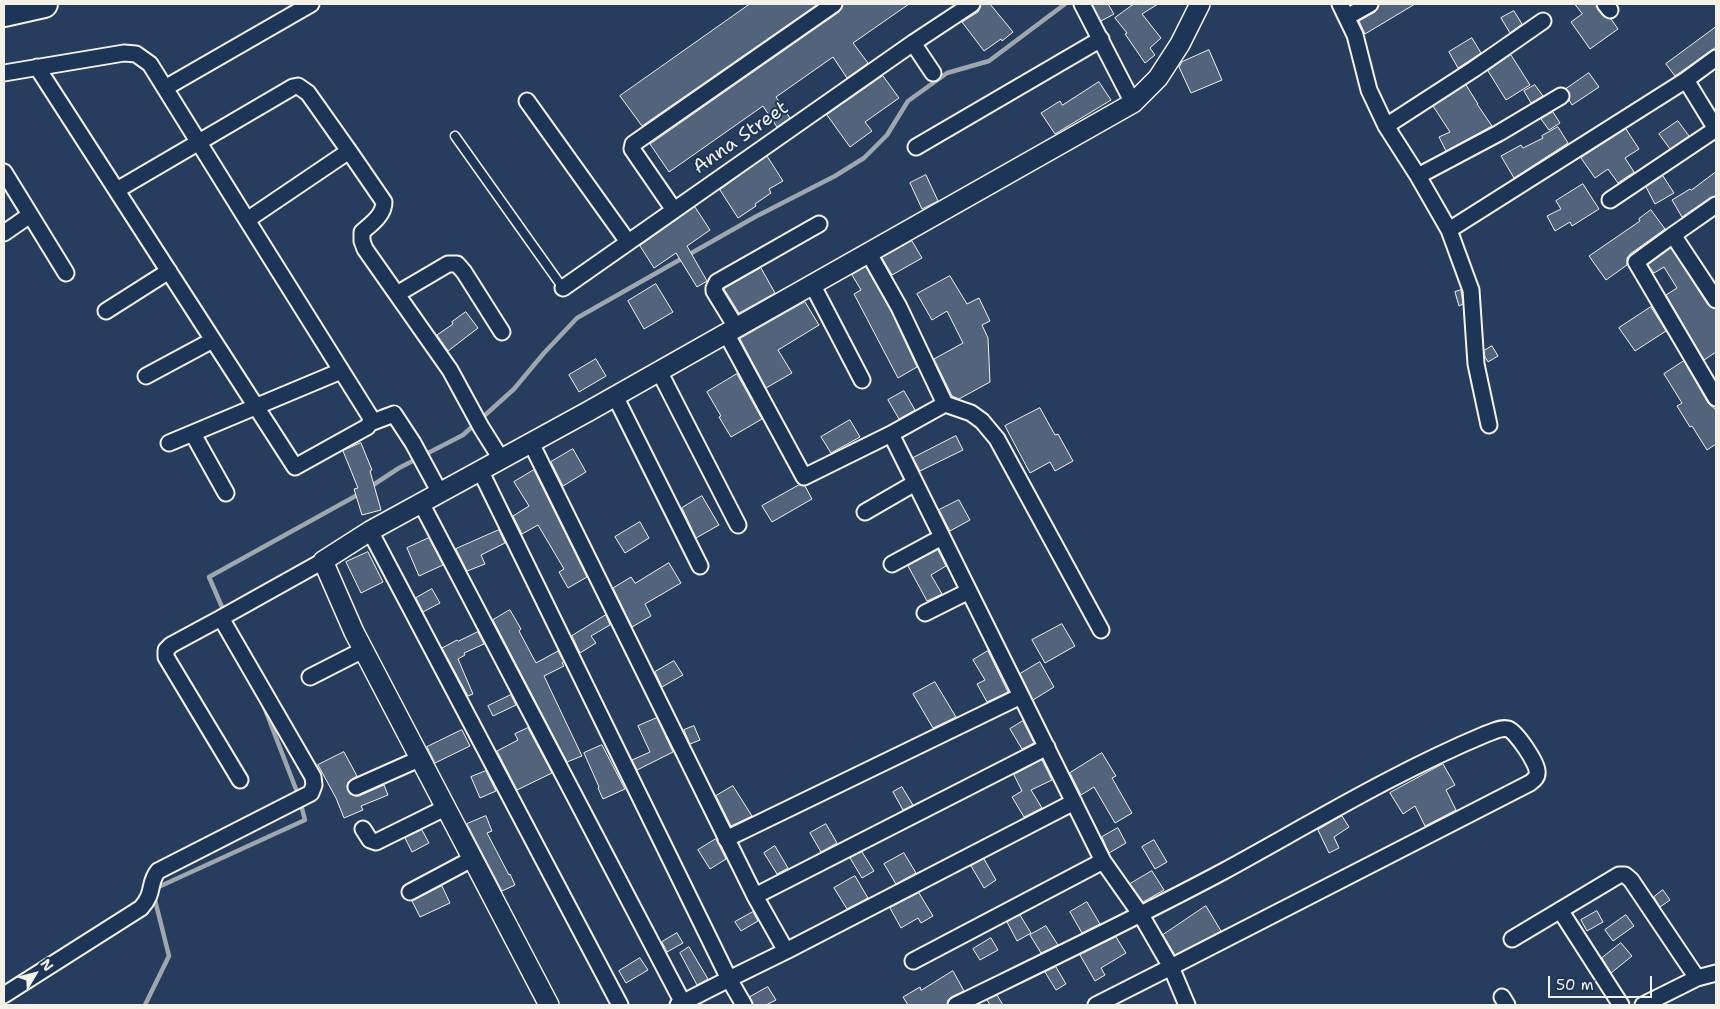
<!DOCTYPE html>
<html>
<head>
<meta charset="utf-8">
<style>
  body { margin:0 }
  #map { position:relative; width:1720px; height:1009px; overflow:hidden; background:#263d5d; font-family:"Shantell Sans",sans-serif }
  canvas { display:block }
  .frame { position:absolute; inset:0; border:5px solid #f4f1e8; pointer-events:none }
  .north { position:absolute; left:10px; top:949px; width:50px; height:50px; -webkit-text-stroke:4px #1d3557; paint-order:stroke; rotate:53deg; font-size:14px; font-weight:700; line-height:20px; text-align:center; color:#f4f1e8 }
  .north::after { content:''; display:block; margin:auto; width:18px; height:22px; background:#f4f1e8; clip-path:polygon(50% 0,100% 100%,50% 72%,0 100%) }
  .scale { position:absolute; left:1548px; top:976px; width:104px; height:22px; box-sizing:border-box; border:2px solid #f4f1e8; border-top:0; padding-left:6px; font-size:15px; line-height:18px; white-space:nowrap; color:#f4f1e8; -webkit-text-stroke:4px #1d3557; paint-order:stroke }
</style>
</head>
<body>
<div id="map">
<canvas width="1720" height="1009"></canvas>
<div class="frame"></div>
<div class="north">N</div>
<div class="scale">50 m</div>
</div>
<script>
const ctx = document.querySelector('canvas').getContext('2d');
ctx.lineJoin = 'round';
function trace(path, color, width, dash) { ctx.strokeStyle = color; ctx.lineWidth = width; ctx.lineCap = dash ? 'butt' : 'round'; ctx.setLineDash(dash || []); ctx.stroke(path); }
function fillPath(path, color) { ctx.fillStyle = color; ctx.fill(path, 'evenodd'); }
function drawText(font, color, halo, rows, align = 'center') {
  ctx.font = font + ' "Shantell Sans",sans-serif'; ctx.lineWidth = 4; ctx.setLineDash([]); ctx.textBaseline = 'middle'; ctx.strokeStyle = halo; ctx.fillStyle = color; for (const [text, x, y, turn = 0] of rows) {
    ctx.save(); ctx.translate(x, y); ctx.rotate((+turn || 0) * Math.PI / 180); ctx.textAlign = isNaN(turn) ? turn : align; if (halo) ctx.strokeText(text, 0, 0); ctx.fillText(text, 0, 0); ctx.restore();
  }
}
const stream = new Path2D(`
  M370,487l29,-19 64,-33 51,-46 30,-36 33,-35 178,-101 80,-41 29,-18 23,-23 21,-34 39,-28 42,-12 76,-57
  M225,614l-16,-37 152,-84
  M154,889l151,-69 -6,-23 -36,-93
  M145,1005l24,-49 -15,-60`);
const building = new Path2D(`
  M750,4h68l-176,122 -22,-30z
  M843,4h66l-56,39 15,20 -21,15 -14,-21 -57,40 14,21 -13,9 -14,-21 -94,66 -19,-28 189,-132z
  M981,4h9l23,28 -11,9 -1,-2 -17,12 -22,-29 16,-10z
  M1092,4h16l6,10 -13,7z
  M1134,4h24l-16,10 19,24 -11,10 5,7 -10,8 -20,-29 2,-1 -12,-15z
  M1379,4h36l-50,30 -6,-13 16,-9 3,-4z
  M1575,4h21l2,6 5,6 8,3 7,10 -28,20 -19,-27 11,-8z
  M1514,11l8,13 -12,9 -9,-15z
  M1716,27v20l-41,29 -9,-12z
  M1472,38l9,15 -23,15 -9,-16z
  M1209,50l13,30 -31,13 -12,-26 3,-5z
  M1511,55l19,30 -24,15 -18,-29z
  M1589,73l10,14 -27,18 -3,-5v-8l-3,-3z
  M883,76l16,22 -34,24 7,9 -22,16 -23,-32z
  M1099,82l12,18 -56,34 -14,-21 19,-12 2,4z
  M1466,85l12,19h-1l15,22 -46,25 -7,-14 11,-5 -17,-26z
  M1535,85l8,11 -12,7 -7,-12z
  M1553,112l7,11 -11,7 -8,-11z
  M1678,121l11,15 -19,13 -11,-15z
  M1558,127l10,16 -54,35 -13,-22 20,-11 2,3 20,-10 -1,-2z
  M1626,129l13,20 -14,9 9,14 -16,11 -10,-14 -13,9 -14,-20z
  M767,156l16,25 -14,8 2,4 -16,11 1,2 -18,12 -18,-28z
  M1716,172v24l-5,1 -29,20 -10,-17 18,-11 1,1z
  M926,175l12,26 -16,8 -12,-26z
  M1663,176l11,17 -19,11 -9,-17z
  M1583,184l16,25 -27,17 -2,-4 -15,9 -8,-15 14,-7 -5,-8z
  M695,207l15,23 -23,16 20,35 -10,6 -21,-34 -22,15 -14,-22z
  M1651,210l14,19 -35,25 -3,4v7l-21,15 -17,-24 51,-35 -1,-2z
  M912,241l10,17 -30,17 -10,-17z
  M1671,248l37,57 8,4v43l-12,8 -38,-65 11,-7 -13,-21 -10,6 -6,-8z
  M866,267l25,44 26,56 -19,11 -44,-84 7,-4 -9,-15z
  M761,268l14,25 -36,20 -15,-24z
  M950,276l17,28 12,-6 11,23 -8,4 6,13 2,44 -31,17 -7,-3 -18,-37 29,-16 -16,-32 -15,9 -15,-26z
  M656,284l17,28 -29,17 -16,-28z
  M1461,290l2,14 -4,2 -4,-14z
  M805,302l14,23 -41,25 14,23 -26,15 -26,-49z
  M1651,307l15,24 -31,20 -16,-23z
  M466,312l12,16 -30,23 -11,-16 16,-11 -1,-2z
  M1492,346l6,10 -10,6 -3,-5 -1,-6z
  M596,359l10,17 -27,16 -10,-17z
  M1684,361l24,42 8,7v34l-9,6 -15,-24 -2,1 -13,-21 5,-3 -18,-29z
  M737,374l25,45 -31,18 -12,-20 2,-1 -14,-24z
  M904,391l11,19 -16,9 -11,-19z
  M1040,408l15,27 3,-1 15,27 -18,10 -5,-9 -20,11 -25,-47z
  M850,420l10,17 -29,16 -10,-16z
  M956,436l7,14 -43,21 -7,-13z
  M361,443l11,27 -2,1 11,39 -19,5 -8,-26 4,-1 -15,-37z
  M573,449l13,23 -23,14 -12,-24z
  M534,470l53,107 -19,11 -9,-16 5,-3 -26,-44 -16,9 -9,-18 16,-10 -15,-24z
  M799,485l6,1 7,13 -40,23 -10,-16z
  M702,496l17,29 -23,13 -14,-30z
  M959,500l11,20 -20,11 -11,-21z
  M640,522l9,16 -24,15 -10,-16z
  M499,530l6,13 -24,12 4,9 -18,7 -11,-22z
  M429,538l14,27 -24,11 -12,-28z
  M938,550l8,16 -15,9 11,19 -15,7 -19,-35z
  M368,552l15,30 -22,11 -15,-31z
  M669,563l12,20 -36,21 6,12 -19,11 -19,-39 18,-11 4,6z
  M432,589l8,14 -17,9 -7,-14z
  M510,610l11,19 -2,2 17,32 22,-12 6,11 -2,1 2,3 -20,10 38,80 -15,6 -74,-142z
  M606,615l4,10 -19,11 5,7 -16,10 -8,-17z
  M1062,624l13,22 -30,17 -13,-23z
  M478,632l6,12 -20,9 1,2 -7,4 15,35 -5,2 -26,-48 15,-8 1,1z
  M988,651l20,41 -21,10 -10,-18 8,-4 -12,-20z
  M674,661l9,14 -21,12 -7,-15z
  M1040,662l14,25 -21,13 -13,-26z
  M935,682l21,35 -23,11 -20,-34z
  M511,695l5,10 -23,11 -5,-10z
  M657,718l16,34 -36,18 -5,-10 18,-8 -12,-26z
  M1023,721l11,22 -12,6 -12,-20z
  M694,726l6,14 -10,4 -6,-14z
  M528,728l24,45 -35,17 -20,-39 21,-11 -3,-6z
  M462,730l8,16 -35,17 -8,-16z
  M602,745l23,44 -22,10 -5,-11 1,-1 -15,-34z
  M344,752l13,24 -9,6 -1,4 3,8 5,2h4l25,-11 4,10 -27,11 2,4 -19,8 -8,-20 -18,-33z
  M1102,753l14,23 -4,2 20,35 -17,10 -21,-36 -13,8 -11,-22z
  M1042,760l10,20 -21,10 11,18 -18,9 -12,-20 10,-6 -8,-16z
  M1443,764l12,21 -9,5 10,20 -31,16 -10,-20 -12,8 -13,-21z
  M486,771l10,20 -16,7 -9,-21z
  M733,786l19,30 -21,10 -15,-30z
  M902,787l11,18 -10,5 -10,-18z
  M486,816l6,15 -5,2 22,42 1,-1 5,11 -13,6 -35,-67z
  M1342,816l7,11 -15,10 5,11 -10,5 -11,-23z
  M826,824l11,19 -16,9 -11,-19z
  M1118,828l8,15 -17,10 -7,-16z
  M422,830l7,13 -17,9 -7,-14z
  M716,839l10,20 -16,10 -12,-19z
  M1154,840l13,22 -12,7 -13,-22z
  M775,846l13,22 -11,6 -13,-21z
  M862,852l12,19 -12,7 -12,-20z
  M904,853l12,20 -20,11 -12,-20z
  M984,859l12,21 -12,8 -13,-22z
  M1152,871l12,19 -21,12 -13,-18z
  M855,876l13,22 -21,11 -13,-21z
  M442,886l8,17 -30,14 -8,-16z
  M1663,890l7,10 -10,7 -6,-10z
  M919,893l14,23 -12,7 -3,-5 -17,10 -11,-20z
  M1087,902l13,22 -18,9 -12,-21z
  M1206,906l15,25 -46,24 -12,-20z
  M1597,911l6,11 -16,9 -6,-11z
  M753,912l5,9 -17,10 -6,-9z
  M1020,915l11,18 -14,8 -10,-19z
  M1626,915l8,11 -21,15 -8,-11z
  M1046,926l12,19 -17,8 -11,-18z
  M677,933l6,10 -16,9 -5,-10z
  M1116,937l10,16 -25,15 4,7 -10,6 -15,-26z
  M991,938l7,12 -18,10 -7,-11z
  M1621,943l11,13 -21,17 -9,-15z
  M689,947l19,32 -11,6 -17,-32z
  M640,958l8,12 -22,13 -7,-12z
  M1056,967l10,17 -10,6 -11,-18z
  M953,971l11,20 -13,6 -3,3 -1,5h-39l-5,-8 17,-10 1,3z
  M768,987l8,13 -10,5h-13l-3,-8z
  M997,995l6,10h-13l-3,-5z`);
const service = new Path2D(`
  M455,136l108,152`);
const minor = new Path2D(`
  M1082,4l51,99
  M1340,4l15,31 14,55 17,36 32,50 31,54 22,60 5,74 13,61
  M1605,4l5,6
  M1347,17l23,-13
  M913,43l59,-39
  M37,67l258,400 72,-40 3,-4 1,-5 -124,-198
  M4,73l120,-20 12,1 14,10 97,156 102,-69 35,51c0,13 -13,22 -22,30v9l3,8 85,121 31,57 20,32
  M1686,80l30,49
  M165,88l146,-84
  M527,101l101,141
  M1386,126l88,-57 69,-48
  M916,147l185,-108
  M4,172l62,101
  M1418,176l81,-43 62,-37
  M117,190l176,-103 5,-1 10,7 41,58
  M1610,200l106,-71
  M1716,205l-43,30 43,65
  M674,210l-42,-61 1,-5 201,-140
  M1449,230l237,-150 30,-22
  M4,233l26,-18
  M1673,235l-37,27 80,136
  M812,284l50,96
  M563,288l350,-245 20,30
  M397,294l51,-30h9l7,8 38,60
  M106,311l63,-40
  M736,327l-22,-36v-3l3,-6 102,-58
  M726,333l78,144 87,-43 54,-30 -46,-97 -31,-55
  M659,371l79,154
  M146,376l67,-36
  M615,396l85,170
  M945,404l26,9 11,8 15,18 104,191
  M370,423l24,-9 19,29 27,50
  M193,434l33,59
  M891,434l212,427 38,54 30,52 -75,38
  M169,443l172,-72
  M531,443l224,453 31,55 -57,28 15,26
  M480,470l249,509 -51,26
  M421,503l263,502
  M865,512l50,-29
  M370,531l250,474
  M892,564l50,-27
  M925,613l44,-22
  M221,618l-50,27 -5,5v7l74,123
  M310,677l53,-27
  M356,787l63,-28
  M363,829l7,11 6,2 69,-34
  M726,839l295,-143
  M410,892l62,-33
  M755,896l292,-149
  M1560,910l61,95
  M1512,939l107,-64h6l6,5 66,98
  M786,951l288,-149
  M913,961l190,-100
  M4,995l137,-87c14,-15 7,-25 17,-37l153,-78 3,-8 -1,-8 -92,-159 102,-57
  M1502,997l5,8
  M956,1005c90,-44 180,-87 268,-134 86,-47 171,-99 262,-137 7,-2 14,-7 22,-5 8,2 29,34 29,42 1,6 -3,9 -7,12l-359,184 16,38
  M1643,1005l54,-27 19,-5`);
const tertiary = new Path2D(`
  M549,1005l-195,-373 -31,-71 47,-30 219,-120 544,-308 25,-25 22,-34 20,-40`);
const trunk = new Path2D(`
  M4,13l40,-9`);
const streetNames = [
  ["Anna Street",741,138,-35]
];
trace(stream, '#9fa7ae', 4.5);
fillPath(building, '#52647b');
trace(building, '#f4f1e8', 1);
trace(service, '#f4f1e8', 11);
trace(minor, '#f4f1e8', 19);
trace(tertiary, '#f4f1e8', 22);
trace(trunk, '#f4f1e8', 30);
trace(service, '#1d3557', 8);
trace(minor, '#1d3557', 15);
trace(tertiary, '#1d3557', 19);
trace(trunk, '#1d3557', 26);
drawText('19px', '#f4f1e8', '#1d3557', streetNames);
</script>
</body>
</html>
